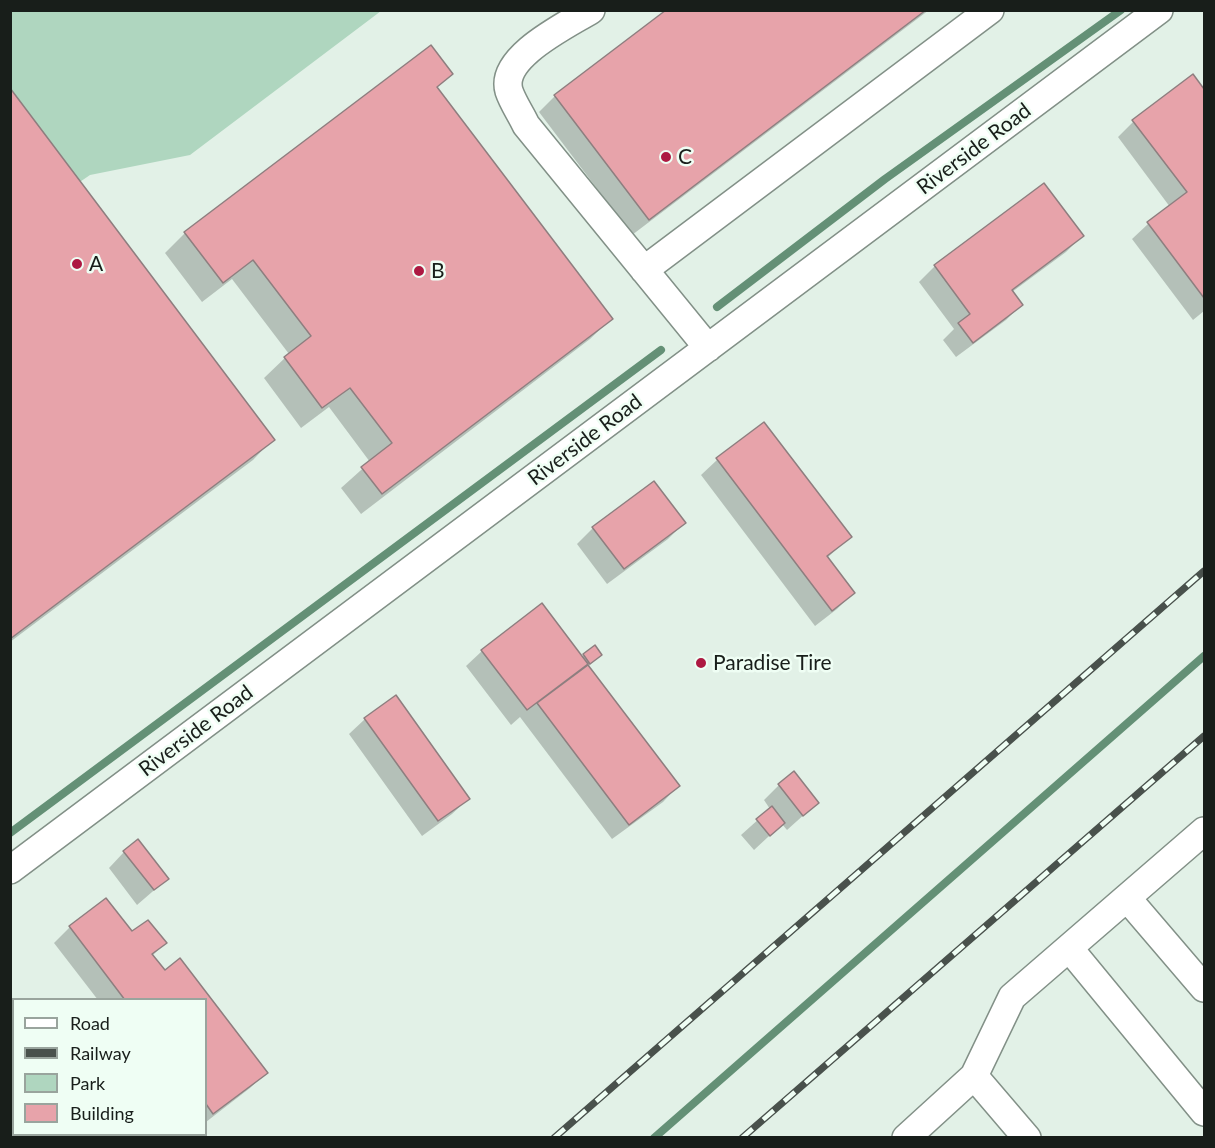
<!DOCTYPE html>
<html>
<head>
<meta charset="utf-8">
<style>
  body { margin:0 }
  #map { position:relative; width:1215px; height:1148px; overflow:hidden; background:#e2f1e7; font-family:Lato,sans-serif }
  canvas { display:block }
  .frame { position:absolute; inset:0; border:12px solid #181e1a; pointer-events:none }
  .legend { position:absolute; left:12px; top:998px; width:195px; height:138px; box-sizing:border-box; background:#effef4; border:2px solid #99a49d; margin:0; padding:8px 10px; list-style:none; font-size:18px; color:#181e1a }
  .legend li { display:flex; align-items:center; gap:12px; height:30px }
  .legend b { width:30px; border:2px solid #99a49d }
</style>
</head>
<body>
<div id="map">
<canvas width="1215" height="1148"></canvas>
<div class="frame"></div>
<ul class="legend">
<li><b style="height:8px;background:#fff"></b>Road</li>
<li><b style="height:8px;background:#49514c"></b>Railway</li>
<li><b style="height:16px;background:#afd6bf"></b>Park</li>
<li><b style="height:16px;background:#e7a3aa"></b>Building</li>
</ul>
</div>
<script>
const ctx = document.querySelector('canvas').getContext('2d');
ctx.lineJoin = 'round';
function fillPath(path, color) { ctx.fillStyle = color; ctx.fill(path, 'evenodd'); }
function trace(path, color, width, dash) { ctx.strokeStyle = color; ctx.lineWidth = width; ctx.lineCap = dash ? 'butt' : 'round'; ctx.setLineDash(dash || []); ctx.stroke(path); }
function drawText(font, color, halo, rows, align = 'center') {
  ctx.font = font + ' Lato,sans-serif'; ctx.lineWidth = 5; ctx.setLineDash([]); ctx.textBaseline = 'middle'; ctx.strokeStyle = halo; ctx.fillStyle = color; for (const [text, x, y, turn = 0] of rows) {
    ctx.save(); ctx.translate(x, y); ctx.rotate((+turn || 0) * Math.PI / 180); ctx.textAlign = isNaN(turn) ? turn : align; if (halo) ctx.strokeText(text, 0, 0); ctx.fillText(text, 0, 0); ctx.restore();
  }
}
const green = new Path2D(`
  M11,11h370l-191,144 -100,20 -79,54z`);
const shadow = new Path2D(`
  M668,10h261l-297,225 -93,-123 16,-16z
  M451,74l-15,14 175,231 -21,20 -229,175 -20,-26 29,-26 -41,-55 -28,21 -37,-50 25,-24 -57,-75 -30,23 -37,-49 20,-20z
  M1193,76l11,15v220l-11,9 -61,-81 16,-15 22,-17 -52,-70 15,-15z
  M10,91l263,348 -20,21 -243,182z
  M1082,236l-16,16 -54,40 9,13 -15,15 -50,37 -13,-17 11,-11 -35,-47 16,-16z
  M764,424l86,113 -23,21 26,35 -16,16 -22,17 -114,-151 16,-15z
  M654,483l30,40 -16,16 -61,45 -30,-40 16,-16z
  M482,651l99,7 3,-3 16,-1 -12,13 90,119 -15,16 -51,37 -92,-122 -9,8 -45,-59z
  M365,719l103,80 -16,15 -30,22 -73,-102z
  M779,785l38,18 -30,27 -5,-6 -28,26 -13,-15 29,-26 -6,-9z
  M124,852l43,27 -30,26 -28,-37z
  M70,927l62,7 33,9 -13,13 12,16 15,-12 87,113 -16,15 -44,34v-122h-108l-44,-57z`);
const stream = new Path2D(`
  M717,307l168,-128 236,-169
  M10,833l651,-483
  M10,1045l4,3
  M85,1134l1,4
  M654,1138l550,-482`);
const building = new Path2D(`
  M666,10h260l-277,210 -95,-125z
  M431,45l22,29 -16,13 176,232 -231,175 -21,-27 31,-24 -42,-55 -28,20 -38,-51 27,-21 -58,-76 -30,23 -39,-51z
  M1193,74l11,15v209l-57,-76 40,-30 -55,-72z
  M10,88l265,352 -265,199z
  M1044,183l40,53 -72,54 11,15 -50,38 -15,-20 12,-9 -36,-49z
  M764,422l88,115 -25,19 28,37 -23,18 -116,-153z
  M654,481l32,42 -62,46 -32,-42z
  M542,603l46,61 -61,46 -46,-60z
  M595,645l7,10 -12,9 -7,-10z
  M588,665l92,121 -51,39 -92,-122z
  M396,695l74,104 -32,22 -74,-103z
  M794,771l25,32 -16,13 -25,-32z
  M772,806l13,17 -15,13 -14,-17z
  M138,839l31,40 -15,11 -31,-39z
  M106,898l26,33 16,-11 19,23 -15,11 13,16 15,-12 88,115 -55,41 -7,-10v-104h-81l-56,-74z`);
const minor = new Path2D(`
  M591,10c-24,15 -92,47 -82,81 4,12 12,23 17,34l182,223
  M644,270l346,-260
  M10,870l1149,-860
  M1127,898l77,90
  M1069,948l135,164
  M974,1076l53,62
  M906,1138l68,-62 38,-79 192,-166`);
const rail = new Path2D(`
  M554,1138l650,-567
  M742,1138l462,-402`);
const markers = [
  [666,157,6,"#ad1942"],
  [77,264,6,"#ad1942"],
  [419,271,6,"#ad1942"],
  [701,663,6,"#ad1942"]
];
const streetNames = [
  ["Riverside Road",974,149,-37],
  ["Riverside Road",585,440,-37],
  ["Riverside Road",196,731,-37]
];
const poiNames = [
  ["C",678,157],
  ["A",89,264],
  ["B",431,271],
  ["Paradise Tire",713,663]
];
fillPath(green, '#afd6bf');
fillPath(shadow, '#0003');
trace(stream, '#649076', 8);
fillPath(building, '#e7a3aa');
trace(building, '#8e7e7f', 1.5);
trace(minor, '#829087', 30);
trace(minor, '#fff', 27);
trace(rail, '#49514c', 7);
trace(rail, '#effef4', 4.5, [14]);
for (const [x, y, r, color] of markers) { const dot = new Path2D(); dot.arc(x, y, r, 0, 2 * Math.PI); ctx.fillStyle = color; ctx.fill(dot); trace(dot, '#effef4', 2); }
drawText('21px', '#181e1a', '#effef4', streetNames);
drawText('21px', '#181e1a', '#effef4', poiNames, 'left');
</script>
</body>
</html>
